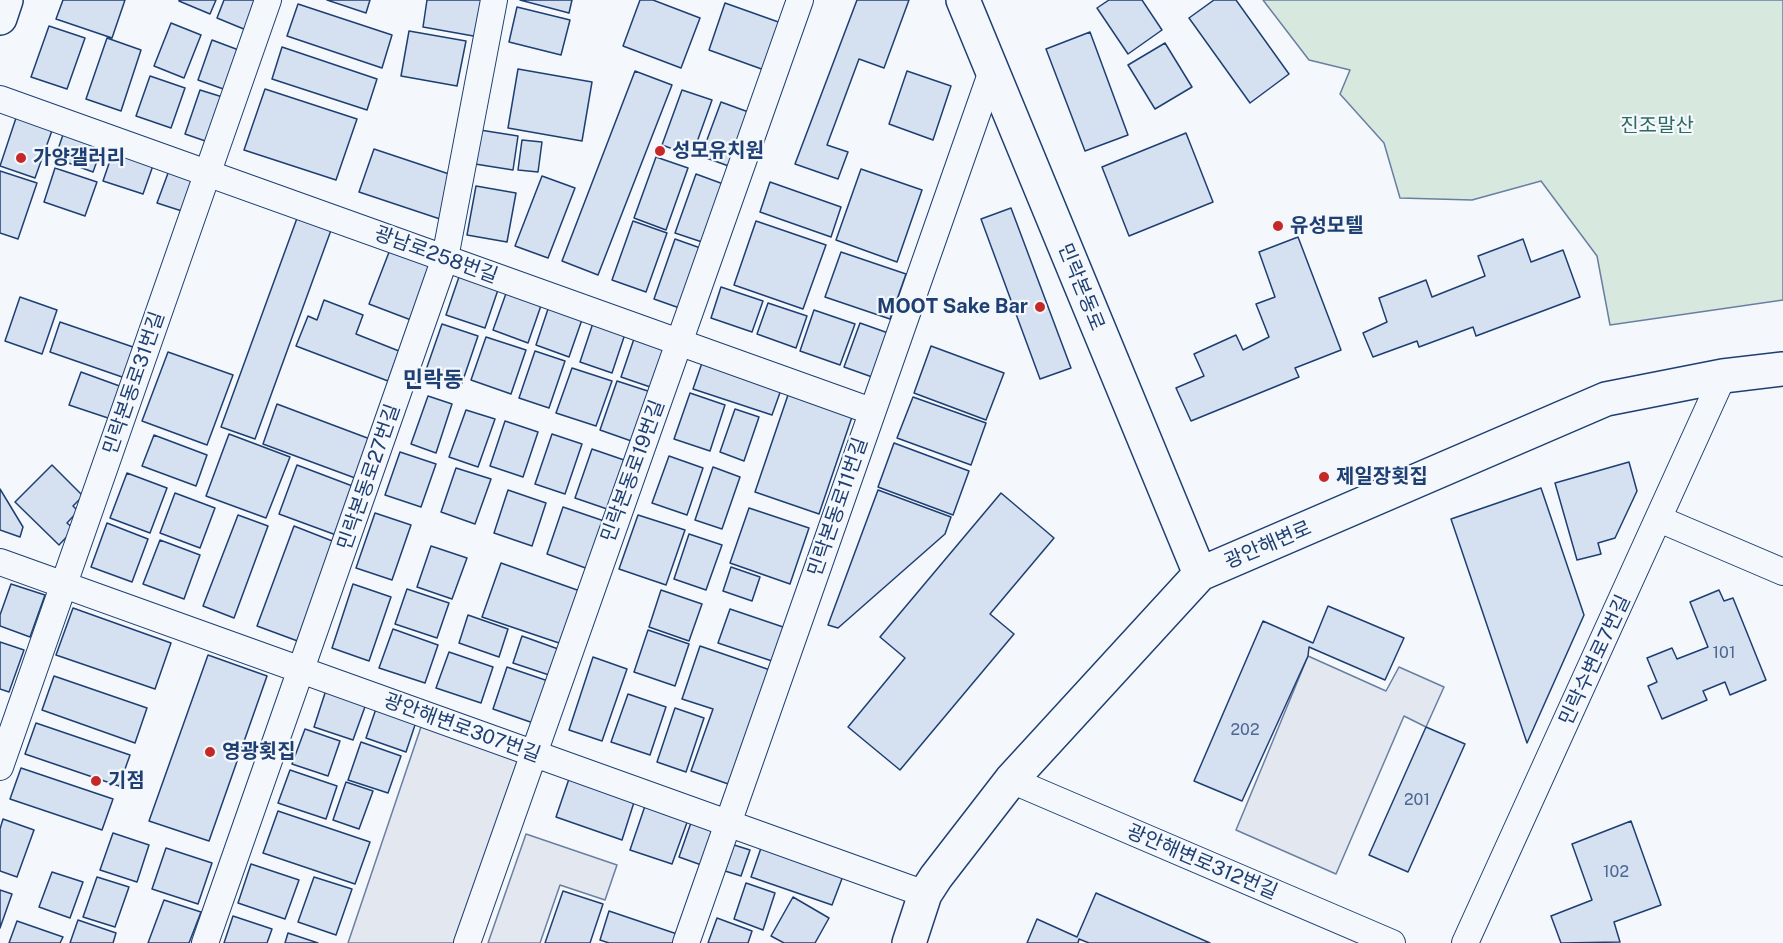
<!DOCTYPE html>
<html>
<head>
<meta charset="utf-8">
<style>
  body { margin:0 }
  canvas { display:block; background:#f4f7fb }
</style>
</head>
<body>
<canvas width="1783" height="943"></canvas>
<script>
const ctx = document.querySelector('canvas').getContext('2d');
ctx.lineJoin = 'round';
function fillPath(path, color) { ctx.fillStyle = color; ctx.fill(path, 'evenodd'); }
function trace(path, color, width, dash) { ctx.strokeStyle = color; ctx.lineWidth = width; ctx.lineCap = dash ? 'butt' : 'round'; ctx.setLineDash(dash || []); ctx.stroke(path); }
function drawText(font, color, halo, rows, align = 'center') {
  ctx.font = font + ' "Public Sans","Noto Sans KR",sans-serif'; ctx.lineWidth = 4.5; ctx.setLineDash([]); ctx.textBaseline = 'middle'; ctx.strokeStyle = halo; ctx.fillStyle = color; for (const [text, x, y, turn = 0] of rows) {
    ctx.save(); ctx.translate(x, y); ctx.rotate((+turn || 0) * Math.PI / 180); ctx.textAlign = isNaN(turn) ? turn : align; if (halo) ctx.strokeText(text, 0, 0); ctx.fillText(text, 0, 0); ctx.restore();
  }
}
const green = new Path2D(`
  M1263,0h520v300l-173,25 -13,-69 -56,-75 -69,19 -72,-2 -16,-55 -44,-49 10,-24 -41,-10z`);
const parking = new Path2D(`
  M1308,656l78,35 13,-24 45,20 -18,40 -22,-11 -68,158 -100,-44z
  M424,718l101,35 -65,190h-112z
  M526,834l91,31 -12,35 -45,-15 -20,58h-52z`);
const building = new Path2D(`
  M63,0h62l-13,38 -56,-19z
  M179,0h37l-6,14 -31,-13z
  M224,0h40l-13,32 -34,-14z
  M327,0h43l-4,13z
  M427,0h59l-7,37 -56,-10z
  M520,0h52l-3,13z
  M640,0h13l47,18 -19,50 -58,-22z
  M857,0h52l-25,68 -25,-9 -32,86 21,7 -10,27 -43,-15z
  M1109,0h33l20,30 -34,24 -31,-46z
  M1214,0h22l53,74 -39,29 -61,-85z
  M725,3l59,21 -17,47 -58,-21z
  M298,4l94,31 -10,33 -95,-32z
  M517,7l53,13 -9,35 -52,-13z
  M171,23l30,12 -17,43 -30,-12z
  M49,26l36,12 -18,51 -36,-12z
  M409,31l57,10 -9,45 -56,-10z
  M1090,32l38,103 -43,16 -39,-102z
  M107,38l34,12 -20,61 -35,-12z
  M212,40l32,12 -15,39 -31,-11z
  M1165,43l27,44 -37,22 -27,-44z
  M282,47l95,32 -10,31 -95,-31z
  M518,69l74,13 -10,59 -74,-13z
  M635,71l37,14 -74,190 -36,-14z
  M907,71l44,15 -18,54 -44,-16z
  M150,76l35,12 -14,40 -35,-12z
  M265,89l92,30 -21,61 -92,-30z
  M200,90l29,9 -15,45 -29,-10z
  M682,90l30,10 -20,56 -30,-11z
  M721,102l33,12 -20,54 -33,-12z
  M18,112l36,13 -19,53 -35,-12z
  M66,126l39,13 -12,33 -38,-14z
  M480,130l38,6 -5,34 -38,-6z
  M1186,133l27,69 -84,34 -27,-69z
  M522,140l20,2 -4,30 -20,-2z
  M116,143l40,14 -13,37 -40,-13z
  M374,149l81,27 -15,43 -81,-27z
  M656,157l32,11 -22,62 -32,-12z
  M171,165l30,10 -13,38 -31,-10z
  M55,168l42,14 -12,34 -41,-14z
  M861,169l61,21 -25,72 -61,-22z
  M0,171l37,12 -19,56 -18,-6z
  M696,174l30,11 -21,58 -30,-10z
  M542,176l33,12 -27,70 -33,-12z
  M770,182l71,25 -10,30 -71,-25z
  M476,186l40,7 -9,49 -40,-7z
  M1011,208l60,160 -31,11 -59,-160z
  M300,210l34,12 -79,217 -34,-12z
  M633,221l34,12 -21,59 -34,-12z
  M756,221l70,24 -23,64 -69,-24z
  M1298,237l43,113 -46,18 4,9 -108,44 -15,-33 28,-12 -10,-22 42,-19 7,15 26,-13 -13,-33 19,-7 -16,-45z
  M675,239l31,11 -21,60 -31,-11z
  M1523,239l8,23 32,-12 17,47 -104,39 -3,-9 -54,20 -2,-6 -44,16 -10,-24 24,-11 -8,-24 47,-18 6,17 53,-21 -7,-20z
  M391,247l42,16 -22,57 -42,-16z
  M841,252l65,22 -16,45 -65,-22z
  M462,268l39,13 -16,47 -39,-13z
  M509,285l35,12 -16,46 -35,-13z
  M721,287l42,14 -11,31 -41,-14z
  M20,297l37,13 -15,44 -37,-13z
  M324,300l39,15 -7,19 43,17 -11,30 -92,-35 12,-30 9,4z
  M551,300l34,11 -16,46 -33,-12z
  M768,303l39,13 -11,32 -39,-14z
  M814,310l41,14 -15,41 -40,-14z
  M594,320l32,11 -14,42 -32,-11z
  M60,322l76,26 -11,30 -75,-26z
  M860,323l31,11 -16,44 -31,-11z
  M442,324l36,12 -16,47 -36,-13z
  M637,330l38,13 -16,47 -38,-13z
  M486,337l40,13 -15,44 -40,-14z
  M931,346l73,27 -18,47 -72,-27z
  M535,351l30,10 -16,47 -30,-10z
  M168,352l65,23 -26,70 -65,-24z
  M703,360l79,27 -10,28 -79,-26z
  M572,368l40,13 -16,45 -40,-13z
  M81,372l44,16 -11,32 -45,-15z
  M617,381l37,12 -17,50 -37,-13z
  M789,392l64,22 -34,100 -64,-22z
  M690,393l35,12 -15,46 -36,-12z
  M428,396l24,8 -16,49 -25,-9z
  M913,397l73,26 -15,42 -74,-27z
  M277,404l93,35 -15,39 -92,-34z
  M735,409l24,8 -15,44 -24,-9z
  M466,410l29,9 -17,48 -29,-10z
  M505,421l33,11 -15,45 -33,-11z
  M229,434l61,23 -24,61 -60,-22z
  M552,434l30,10 -17,50 -30,-10z
  M154,435l53,20 -11,31 -54,-20z
  M894,443l75,28 -16,44 -75,-28z
  M592,449l35,12 -17,49 -35,-12z
  M400,452l36,12 -15,43 -36,-12z
  M669,456l34,12 -16,47 -35,-12z
  M1629,462l8,29 -22,47 -17,5 3,11 -24,6 -22,-77z
  M52,465l31,31 -10,10 5,5 -11,12 7,6 -15,16 -44,-43z
  M297,465l58,22 -19,48 -57,-21z
  M713,467l27,10 -18,52 -27,-9z
  M456,468l35,11 -16,45 -34,-12z
  M127,473l40,15 -17,45 -40,-15z
  M1541,488l43,127 -57,128 -76,-224z
  M0,489l23,38 -3,10 -20,-7z
  M508,490l38,13 -14,43 -38,-13z
  M878,490l73,27 -6,17 -107,94 -10,-3z
  M175,493l40,15 -15,40 -40,-15z
  M1001,493l53,45 -64,76 24,20 -114,136 -52,-43 57,-69 -25,-21z
  M563,507l44,15 -16,48 -44,-16z
  M749,508l60,20 -19,56 -60,-21z
  M375,513l36,12 -19,55 -36,-12z
  M238,515l30,11 -34,92 -31,-12z
  M638,515l47,15 -19,55 -47,-16z
  M107,523l41,16 -16,43 -41,-15z
  M294,526l46,18 -37,99 -46,-17z
  M689,534l33,11 -16,45 -32,-11z
  M160,540l40,15 -16,44 -41,-15z
  M431,546l36,12 -15,41 -35,-12z
  M501,563l79,28 -18,53 -80,-27z
  M731,567l29,10 -8,24 -29,-10z
  M11,584l34,11 -15,42 -30,-11v-11z
  M353,584l38,13 -22,64 -37,-13z
  M407,589l42,14 -12,35 -42,-14z
  M661,590l41,14 -13,37 -40,-14z
  M1719,590l5,11 9,-3 33,82 -36,15 -5,-13 -22,9 4,9 -45,19 -14,-33 9,-4 -10,-24 25,-10 5,11 31,-12 -18,-45z
  M1328,606l76,32 -19,42 -76,-33 -1,9 -66,145 -48,-20 69,-160 50,22z
  M73,608l98,35 -16,46 -99,-34z
  M730,609l59,20 -11,34 -60,-20z
  M468,615l40,14 -9,28 -40,-14z
  M393,629l45,16 -13,38 -46,-15z
  M648,630l41,14 -14,42 -41,-14z
  M522,636l39,14 -9,26 -39,-13z
  M0,642l24,8 -15,42 -9,-3z
  M700,646l73,25 -39,115 -43,-15 22,-62 -31,-10z
  M449,652l44,15 -12,36 -45,-15z
  M208,655l59,21 -58,165 -60,-20z
  M593,657l34,12 -25,72 -33,-11z
  M507,667l47,16 -15,42 -46,-16z
  M54,676l93,32 -12,35 -93,-33z
  M326,690l40,14 -13,36 -39,-13z
  M628,694l38,13 -16,48 -39,-13z
  M379,700l40,13 -13,39 -40,-14z
  M675,708l29,10 -18,54 -29,-10z
  M36,723l94,32 -11,31 -94,-32z
  M1426,727l39,17 -57,128 -39,-17z
  M305,729l35,12 -12,35 -36,-12z
  M361,742l40,14 -13,37 -40,-13z
  M21,768l92,31 -11,31 -92,-31z
  M290,770l47,16 -11,33 -48,-16z
  M571,773l65,23 -14,44 -66,-23z
  M346,782l27,9 -14,38 -26,-9z
  M646,803l43,14 -17,47 -42,-14z
  M278,811l92,31 -15,42 -92,-31z
  M693,817l28,9 -14,41 -28,-10z
  M3,819l31,11 -17,47 -17,-6v-42z
  M1631,821l30,84 -47,17 6,20 -59,1 -10,-27 41,-16 -20,-56z
  M113,833l36,12 -12,37 -37,-12z
  M734,845l16,5 -9,26 -16,-5z
  M166,848l46,15 -14,41 -46,-15z
  M761,848l82,28 -11,29 -81,-28z
  M251,864l48,16 -14,39 -47,-16z
  M52,872l31,10 -13,36 -31,-11z
  M97,877l32,10 -14,40 -32,-10z
  M314,877l38,12 -16,46 -38,-13z
  M746,883l29,10 -12,37 -29,-11z
  M0,890l12,4 -12,34z
  M563,891l40,13 -13,39h-45z
  M1096,893l114,50h-121l-10,-4 -1,4h-51l10,-24 40,18z
  M793,897l36,21 -14,25h-31l-13,-7z
  M164,900l37,12 -12,31h-41z
  M609,911l68,23 -3,9h-65l-9,-3z
  M233,916l39,13 -5,14h-43z
  M717,918l35,13 -4,12h-40z
  M78,920l38,13 -3,10h-43z
  M17,921l46,16 -3,6h-51z
  M288,933l30,10h-33z`);
const minor = new Path2D(`
  M0,99l871,312
  M1659,519l124,53
  M0,562l925,332
  M0,767l268,-767
  M1011,780l381,163
  M205,943l240,-685 49,-258
  M467,943l333,-943
  M686,943l306,-872
  M1465,943l258,-567`);
const secondary = new Path2D(`
  M963,0l237,574
  M0,18l6,-18
  M909,943l16,-49 11,-17 75,-97 189,-206 406,-175 117,-23 60,-7`);
const markers = [
  [660,151,6,"#c62828"],
  [21,158,6,"#c62828"],
  [1278,226,6,"#c62828"],
  [1040,307,6,"#c62828"],
  [1324,477,6,"#c62828"],
  [210,752,6,"#c62828"],
  [96,781,6,"#c62828"]
];
const numberNames = [
  ["101",1724,653],
  ["202",1245,730],
  ["201",1417,800],
  ["102",1616,872]
];
const parkNames = [
  ["진조말산",1657,126]
];
const poiNames = [
  ["성모유치원",672,151],
  ["가양갤러리",33,158],
  ["유성모텔",1290,226],
  ["MOOT Sake Bar",1028,307,"right"],
  ["제일장횟집",1336,477],
  ["영광횟집",222,752],
  ["기점",108,781]
];
const streetNames = [
  ["광남로258번길",436,255,20],
  ["민락본동로",1081,287,68],
  ["민락본동로31번길",134,383,-71],
  ["민락본동로19번길",633,471,-70],
  ["민락본동로27번길",369,477,-71],
  ["민락본동로11번길",838,507,-71],
  ["광안해변로",1268,545,-23],
  ["민락수변로7번길",1595,660,-65],
  ["광안해변로307번길",462,728,20],
  ["광안해변로312번길",1202,862,23]
];
const quarterNames = [
  ["민락동",433,380]
];
fillPath(green, '#d7e8df');
trace(green, '#687fa3', 1.5);
fillPath(parking, '#e3e8f0');
trace(parking, '#687fa3', 1.5);
fillPath(building, '#d5e0f0');
trace(building, '#1d3f73', 1.5);
trace(minor, '#1d3f73', 28);
trace(secondary, '#1d3f73', 36);
trace(minor, '#f4f7fb', 26);
trace(secondary, '#f4f7fb', 33);
for (const [x, y, r, color] of markers) { const dot = new Path2D(); dot.arc(x, y, r, 0, 2 * Math.PI); ctx.fillStyle = color; ctx.fill(dot); trace(dot, '#f4f7fb', 2); }
drawText('16px', '#4b6792', null, numberNames);
drawText('20px', '#2c6c60', '#f4f7fb', parkNames);
drawText('bold 20px', '#1d3f73', '#f4f7fb', poiNames, 'left');
drawText('20px', '#1d3f73', '#f4f7fb', streetNames);
drawText('bold 22px', '#1d3f73', '#f4f7fb', quarterNames);
</script>
</body>
</html>
